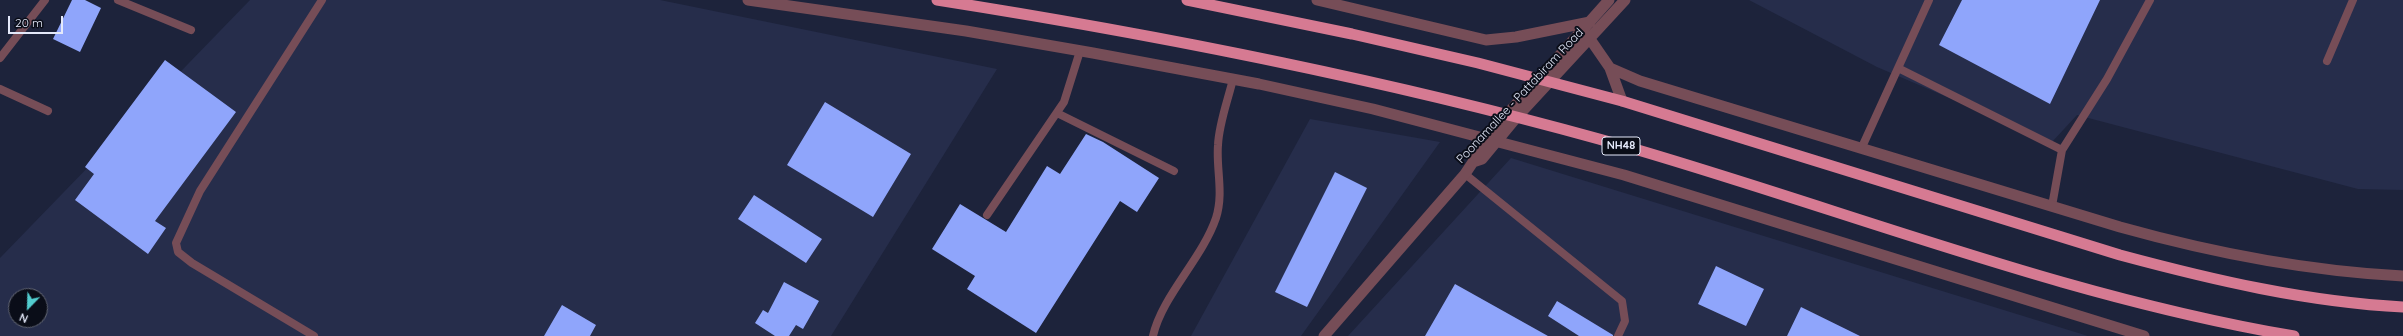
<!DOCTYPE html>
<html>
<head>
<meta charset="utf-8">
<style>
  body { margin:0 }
  #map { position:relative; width:2403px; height:336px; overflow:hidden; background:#1d233b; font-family:Quicksand,sans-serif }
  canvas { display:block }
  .north { position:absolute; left:8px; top:288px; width:40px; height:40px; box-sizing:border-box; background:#0a0d18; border:1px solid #616572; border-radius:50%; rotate:203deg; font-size:11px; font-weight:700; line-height:16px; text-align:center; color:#e4e9fa }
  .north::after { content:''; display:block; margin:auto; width:14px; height:18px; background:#52cdcf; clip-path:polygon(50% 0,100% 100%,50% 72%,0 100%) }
  .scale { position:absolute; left:8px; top:16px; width:55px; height:18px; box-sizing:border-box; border:2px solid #e4e9fa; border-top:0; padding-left:5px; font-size:12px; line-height:14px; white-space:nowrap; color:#e4e9fa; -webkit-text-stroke:3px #0a0d18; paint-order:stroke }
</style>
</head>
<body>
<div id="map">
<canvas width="2403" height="336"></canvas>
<div class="north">N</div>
<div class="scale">20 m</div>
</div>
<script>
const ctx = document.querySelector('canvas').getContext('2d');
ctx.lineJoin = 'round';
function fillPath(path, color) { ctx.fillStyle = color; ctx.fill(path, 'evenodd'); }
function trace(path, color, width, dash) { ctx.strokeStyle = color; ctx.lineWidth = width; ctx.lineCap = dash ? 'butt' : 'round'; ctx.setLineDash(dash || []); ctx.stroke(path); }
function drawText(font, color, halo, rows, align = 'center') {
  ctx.font = font + ' Quicksand,sans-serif'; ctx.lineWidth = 4; ctx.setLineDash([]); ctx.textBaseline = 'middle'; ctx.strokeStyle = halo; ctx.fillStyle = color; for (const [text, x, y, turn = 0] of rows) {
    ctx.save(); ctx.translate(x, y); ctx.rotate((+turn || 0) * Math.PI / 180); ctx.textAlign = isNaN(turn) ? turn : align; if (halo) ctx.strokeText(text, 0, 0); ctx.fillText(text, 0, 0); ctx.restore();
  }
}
const built = new Path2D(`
  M250,0h410l337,69 -166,267h-831v-78zM16,296h24v24h-24z
  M1749,0h654v190l-45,-1 -281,-74 -25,27 -175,-75z
  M1310,119l130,23 -139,194h-110z
  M1511,158l577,178h-740z`);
const building = new Path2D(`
  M72,0h13l16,8 -21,44 -27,-13z
  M1962,0h138l-50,104 -111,-59z
  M165,60l71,52 -81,109 11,7 -18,26 -73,-54 19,-26 -9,-7z
  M825,102l86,52 -38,63 -86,-52z
  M1086,134l17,8 56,36 -22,34 -17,-11 -84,132 -69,-44 8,-13 -43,-27 28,-45 46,28 41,-66 13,8z
  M1335,172l32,16 -60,119 -32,-15z
  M754,195l68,44 -16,24 -68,-44z
  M1716,266l48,23 -18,37 -48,-22z
  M784,282l35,19 -16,28 -7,-4 -7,11h-14l-20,-13 8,-13 5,3z
  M1455,284l93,52h-123z
  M1557,301l56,34v1h-34l-31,-20z
  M562,305l34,20 -6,11h-46z
  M1801,307l59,29h-73z`);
const service = new Path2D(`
  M118,0l73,30
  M0,58l45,-58
  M2327,61l26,-61
  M1898,68l164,82
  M0,89l48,22
  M1057,113l117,58
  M1862,147l67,-147
  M1465,174l157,127 3,20 -7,15
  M2052,206l10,-56 45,-71 43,-79
  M987,215l77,-113 16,-51
  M314,336l-122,-73 -14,-11 -2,-9 24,-52 122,-191
  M1153,336c9,-40 49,-77 63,-118 8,-25 0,-49 2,-73 1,-22 10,-45 15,-66`);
const tertiary = new Path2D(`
  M748,0l218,31 127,22 166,31 114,25 251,66 520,161
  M1317,0l169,40 30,-3 74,-15
  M1590,39l20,29 30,13 480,146c93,26 186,44 283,49
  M1610,68l12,33
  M1473,162l1,-9 13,-16 122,-137
  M1324,336l141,-162 8,-12 9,-3 34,-41 109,-118`);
const trunk = new Path2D(`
  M937,0c236,37 471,84 701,150 218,64 432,148 656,186
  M1187,0l165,34 126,29 144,38 498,154c93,25 187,47 283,52`);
const shields = [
  [1621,146,38]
];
const shieldNames = [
  ["NH48",1621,146]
];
const streetNames = [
  ["Poonamallee - Pattabiram Road",1520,96,-47]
];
fillPath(built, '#262d4b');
fillPath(building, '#8fa5fb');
trace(service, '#764d57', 8);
trace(tertiary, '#764d57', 11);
trace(trunk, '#d67a92', 11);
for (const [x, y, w] of shields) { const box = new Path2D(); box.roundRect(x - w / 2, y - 9, w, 18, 3); ctx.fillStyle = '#0a0d18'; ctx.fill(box); trace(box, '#e4e9fa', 1); }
drawText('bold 11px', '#e4e9fa', null, shieldNames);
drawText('12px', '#e4e9fa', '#0a0d18', streetNames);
</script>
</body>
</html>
